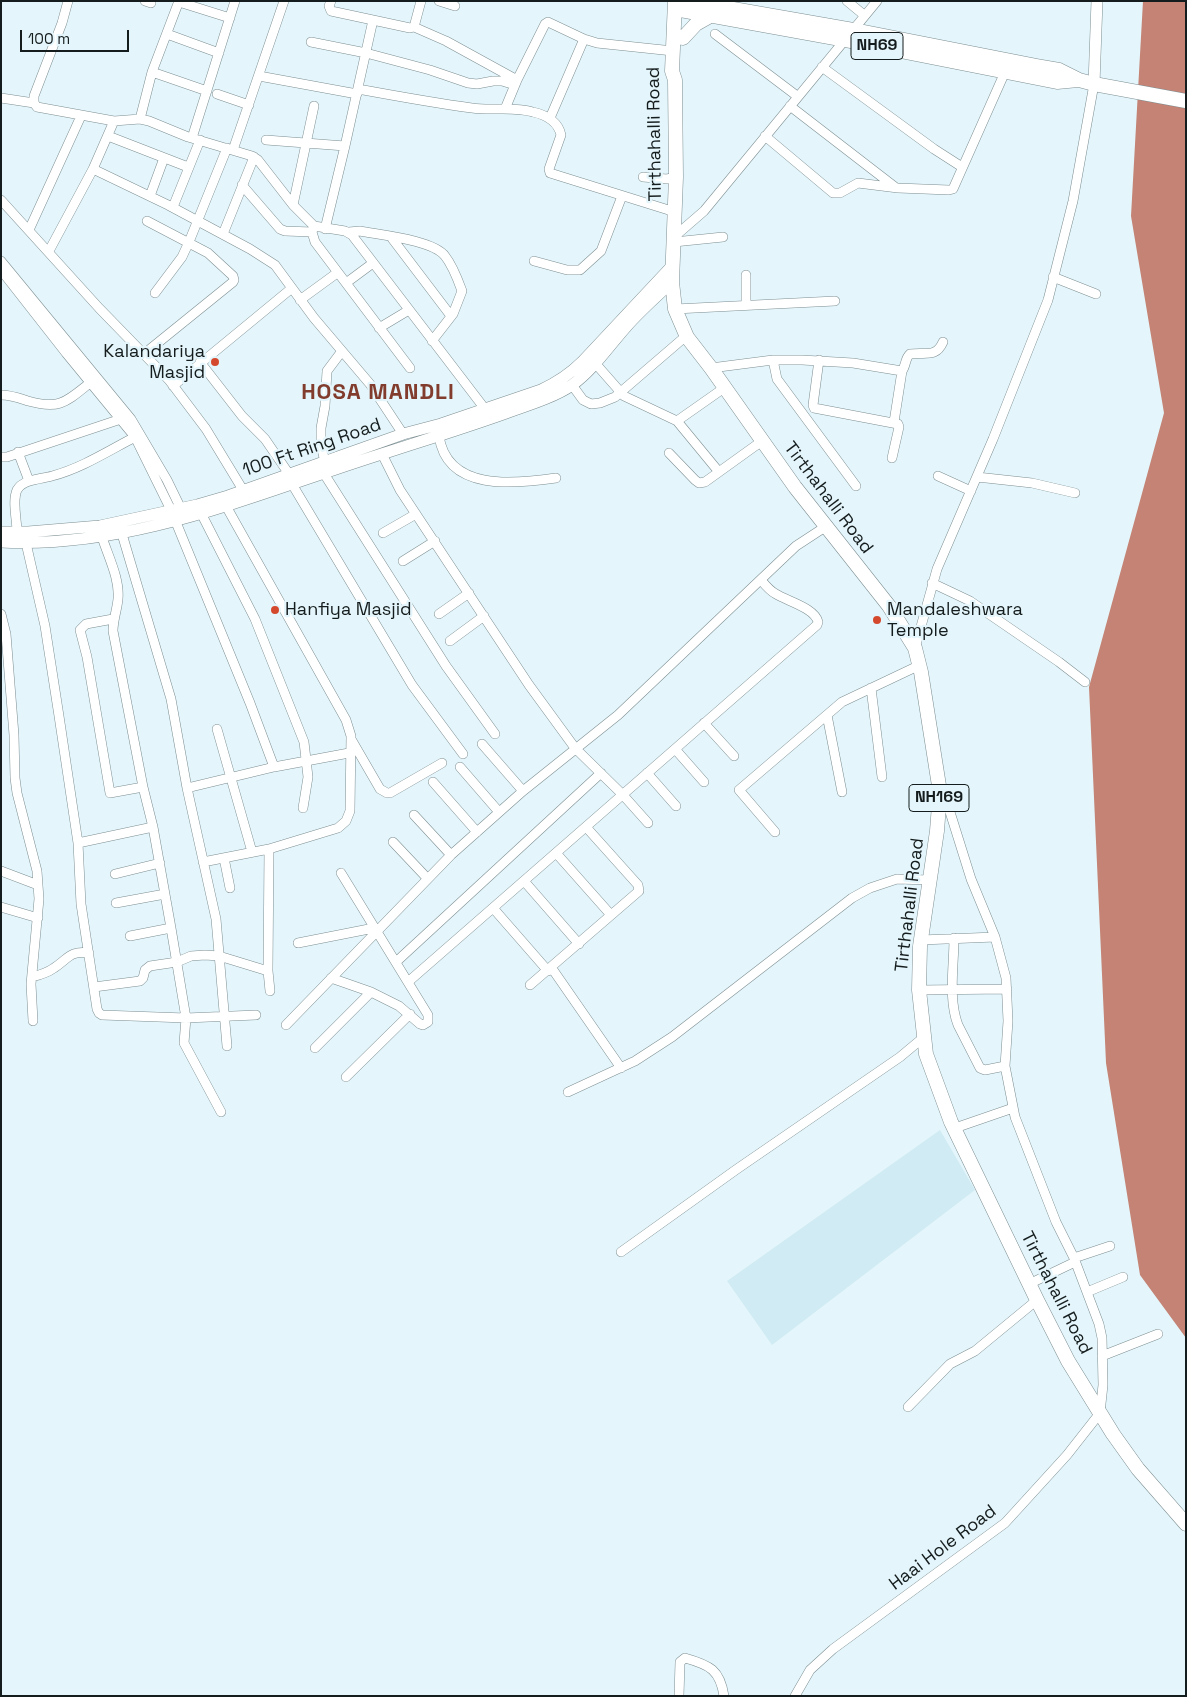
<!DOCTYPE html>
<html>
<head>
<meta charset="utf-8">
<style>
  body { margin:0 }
  #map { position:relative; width:1187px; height:1697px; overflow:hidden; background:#e4f6fb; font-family:"Space Grotesk",sans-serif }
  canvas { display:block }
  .frame { position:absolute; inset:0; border:2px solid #151c1d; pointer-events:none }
  .scale { position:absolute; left:20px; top:30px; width:109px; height:22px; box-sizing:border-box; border:2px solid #151c1d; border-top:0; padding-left:6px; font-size:15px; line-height:18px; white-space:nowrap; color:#151c1d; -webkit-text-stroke:4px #e4f6fb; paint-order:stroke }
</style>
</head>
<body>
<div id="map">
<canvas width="1187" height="1697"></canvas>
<div class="frame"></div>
<div class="scale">100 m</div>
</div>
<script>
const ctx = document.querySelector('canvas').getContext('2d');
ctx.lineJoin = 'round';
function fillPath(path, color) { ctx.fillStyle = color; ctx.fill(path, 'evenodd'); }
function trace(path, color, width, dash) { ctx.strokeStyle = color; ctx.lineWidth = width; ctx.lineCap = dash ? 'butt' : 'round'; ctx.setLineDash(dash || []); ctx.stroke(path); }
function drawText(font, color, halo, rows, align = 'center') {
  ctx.font = font + ' "Space Grotesk",sans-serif'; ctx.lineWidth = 4.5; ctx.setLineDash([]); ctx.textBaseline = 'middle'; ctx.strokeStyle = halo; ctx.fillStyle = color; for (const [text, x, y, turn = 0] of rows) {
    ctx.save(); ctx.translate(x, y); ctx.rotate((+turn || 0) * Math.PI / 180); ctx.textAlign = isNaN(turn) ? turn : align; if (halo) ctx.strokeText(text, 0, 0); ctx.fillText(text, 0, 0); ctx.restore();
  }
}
const built = new Path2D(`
  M940,1130l35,60 -203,155 -45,-64z`);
const water = new Path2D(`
  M1143,1h43v1337l-46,-63 -34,-212 -17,-376 75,-274 -33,-197z`);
const minor = new Path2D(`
  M145,1l6,2
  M331,1l-2,5 2,5 79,17 4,-1 7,-26
  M439,1l16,5
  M847,1l17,14
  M179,2l51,16
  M414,27l32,14 71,39
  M167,34l52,19
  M715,34l82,62
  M311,42l55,11 64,17 38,13 9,1 16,-3h9l13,4
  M822,67l112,82 28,18
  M152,72l55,19
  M259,76l98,18
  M358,89c38,7 76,14 114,19 20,3 41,-2 61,4 13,3 25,9 28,23l-12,34 1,4 125,39
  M217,94l32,11
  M1,98l33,5 3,4 77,14 26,-2 9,2 39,16 64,19 6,4 35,45 21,21 31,5 7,4 133,174
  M34,103v-7l28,-73 6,-22
  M790,106l105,81
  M505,109l12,-29 28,-56 3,-2 36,17 13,4 76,8
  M550,118l34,-79
  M140,119l12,-47 27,-71
  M108,136l80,31
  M765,136l68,57h7l18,-10 40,5 51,2 4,-1 52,-117
  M192,138l43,-137
  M266,140l79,6
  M233,150l51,-149
  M93,169l75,36 82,44 25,16 39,53 56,66 33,50
  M643,177l24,2 9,-2
  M242,185l38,44 5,2 27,1
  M150,196l14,-38
  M1,200l98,108 70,72 37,49 37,61
  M293,205l21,-99
  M173,207l27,-67
  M314,226l-2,6 3,10 95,126
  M325,229l20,-83 28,-126
  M29,230l52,-114
  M349,232l11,-1c20,4 73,9 85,25 8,10 13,24 17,35l-9,23 -21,27
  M223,234l31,-77
  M391,237l60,79
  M674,237l30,-26 173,-210
  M674,242l49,-5
  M49,251l44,-82 21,-48
  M1,261l130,158 36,61 16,33
  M534,261l33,9h13l21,-19 21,-55
  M1,270l65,83 69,84 36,73 79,193 24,64
  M1053,277l43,17
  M346,283l27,-20
  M155,293l27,-36 7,-15 38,-94
  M300,300l37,-27
  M746,305v-30
  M675,309l160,-8
  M379,328l30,-18
  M144,354l89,-72 1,-2 -1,-4 -25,-23 -61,-32
  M773,360l4,19 79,107
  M819,360l-6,45 1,3 84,16 1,3 -7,31
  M200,362l42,54 23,23 24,35
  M595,363l29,33 53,25 42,51
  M711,368l62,-8h29l51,3 49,8
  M572,385l11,15 8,4 9,-1 15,-6 71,-61
  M173,386l119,-98
  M1,395c10,0 18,3 27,6 32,9 38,1 63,-19
  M677,421l47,-33
  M894,422l8,-51c4,-5 3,-13 8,-17 16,-2 26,4 33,-12
  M439,436c8,56 76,48 117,42
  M18,452l11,29
  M669,453l26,27 4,3 6,-1 57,-41
  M382,454l18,36 129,195 46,63 48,47 25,28
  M1,457h6l114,-38
  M325,462l-4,-17v-17l4,-22 2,-35 15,-20
  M323,472l123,194 49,68
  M938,476l33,15
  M977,477l55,6 43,10
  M292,484l120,201 51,69
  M201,513l54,106 49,123 4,35 -5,31
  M17,532c0,-12 -5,-31 0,-42 6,-11 25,-11 35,-14 30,-8 56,-25 83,-39
  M383,533l33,-19
  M122,534l49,165 16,89 29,131 11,127
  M102,537c6,19 18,42 16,62 -1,11 -5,21 -5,32l30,156 10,40 18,101 15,90 -2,25 37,69
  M26,543l19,83 14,90 19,127 3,61 16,105 2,4 3,2 84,3 70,-3
  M403,561l32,-20
  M932,583l38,18 89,61 26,20
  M1,614l5,20 8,101 1,43 2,15 20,78 2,28 -8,85 2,37
  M439,614l30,-21
  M113,619l-27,5 -6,6 7,27 23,136 33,-6
  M450,641l34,-25
  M915,648l22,-79 56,-130 55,-139 25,-99 21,-117
  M871,688l11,89
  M827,715l15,77
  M704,723l30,33
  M217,729l35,123
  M351,739l29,50 7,4h3l52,-30
  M482,744l41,47
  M675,749l29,33
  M460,767l39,45
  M647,773l29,33
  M433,782l44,50
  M187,788l87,-21 75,-14
  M414,815l37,40
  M775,832l-36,-42 103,-88 78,-37
  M393,842l34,36
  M78,843l75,-16
  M269,849l-1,122 2,20
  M556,853l55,62
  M224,858l6,30
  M203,862l66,-13 69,-21 8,-7 4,-10 1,-75 -5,-16 -120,-214
  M1,871l37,14
  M115,874l45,-11
  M524,881l55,63
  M116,903l49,-9
  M1,907l37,11
  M493,908l55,63
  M130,936l41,-8
  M954,938c0,28 -6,61 4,87l22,43 5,2 20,-4
  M921,940l74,-3
  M298,943l76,-15
  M396,962l205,-189
  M551,967l70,101
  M32,977c8,-2 15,-4 22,-9 14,-9 16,-18 35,-15
  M331,978l40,14 28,14 21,18 3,1 5,-3v-7l-87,-142
  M408,982l409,-357 1,-3c-3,-14 -31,-21 -42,-28 -6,-3 -10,-8 -15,-14
  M530,985l109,-94 -1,-6 -52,-58
  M94,987l46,-6 3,-3 2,-8 5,-4 27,-4 14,-6 14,-1 14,1 49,15
  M919,990l88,-1
  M286,1025l165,-170 72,-64 95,-76 178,-169 29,-19
  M315,1048l56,-56
  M346,1077l64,-63
  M568,1092l67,-31 37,-24 180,-139 18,-10 27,-9 32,1
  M955,1128l58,-20
  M621,1252l116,-83 163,-112 24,-20
  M1074,1258l36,-12
  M1029,1284l46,-22
  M1087,1292l36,-15
  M1102,1356l56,-22
  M908,1407l42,-43 25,-13 62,-51
  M679,1696l1,-34 5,-4c25,7 35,12 39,38
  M795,1696l15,-26 23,-21 172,-126 62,-68 33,-42 3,-28 -1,-47 -3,-14 -25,-66 -18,-36 -41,-105 -10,-51 3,-45 -2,-43 -11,-41 -24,-58 -21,-67 -9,-17`);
const major = new Path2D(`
  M1094,84l3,-83
  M1,532h27l72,-6 97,-21 31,-9 175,-62 38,-10 100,-34c15,-7 29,-16 41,-28l89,-95
  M1,542c135,7 261,-51 387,-90 40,-13 79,-25 118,-39 20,-7 49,-16 66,-28 21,-15 37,-39 54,-58 14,-16 30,-30 46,-45`);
const highway = new Path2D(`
  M675,1l-3,70 3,9 1,97 -4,105 3,27 12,28 24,31 84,119 94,119 26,42 6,24 19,120 -3,39 -17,115 -1,44 7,64 25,68 86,178 31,61 45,73 25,35 48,55
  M688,1l165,29 184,36 22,4 20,10 15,4 92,17
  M675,9l171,31 211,42 21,-2
  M683,38l13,-14 16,-9`);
const markers = [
  [215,362,5,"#d4492d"],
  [275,610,5,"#d4492d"],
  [877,620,5,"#d4492d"]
];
const shields = [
  [877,46,52],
  [939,798,60]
];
const shieldNames = [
  ["NH69",877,46],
  ["NH169",939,798]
];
const streetNames = [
  ["Tirthahalli Road",655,134,-91],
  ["100 Ft Ring Road",312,448,-19],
  ["Tirthahalli Road",828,498,53],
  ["Tirthahalli Road",910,905,-83],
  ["Tirthahalli Road",1056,1293,63],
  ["Haai Hole Road",943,1548,-37]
];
const poiNames = [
  ["Kalandariya",205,352,"right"],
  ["Masjid",205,373,"right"],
  ["Hanfiya Masjid",285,610],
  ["Mandaleshwara",887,610],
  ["Temple",887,631]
];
const districtNames = [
  ["HOSA MANDLI",378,393]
];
fillPath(built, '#d0ebf3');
fillPath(water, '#c48374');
trace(minor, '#7d8e92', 10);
trace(major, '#7d8e92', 12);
trace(highway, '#7d8e92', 15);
trace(minor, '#fff', 9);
trace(major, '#fff', 11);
trace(highway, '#fff', 14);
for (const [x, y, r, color] of markers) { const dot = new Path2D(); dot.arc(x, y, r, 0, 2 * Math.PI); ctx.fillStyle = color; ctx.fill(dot); trace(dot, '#e4f6fb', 2); }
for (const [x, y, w] of shields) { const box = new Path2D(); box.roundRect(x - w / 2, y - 13.5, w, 27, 4); ctx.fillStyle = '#e4f6fb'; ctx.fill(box); trace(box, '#151c1d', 1); }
drawText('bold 16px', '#151c1d', null, shieldNames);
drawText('18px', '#151c1d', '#e4f6fb', streetNames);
drawText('18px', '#151c1d', '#e4f6fb', poiNames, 'left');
ctx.letterSpacing = '1px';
drawText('bold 22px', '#823c2d', '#e4f6fb', districtNames);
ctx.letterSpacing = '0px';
</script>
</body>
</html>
